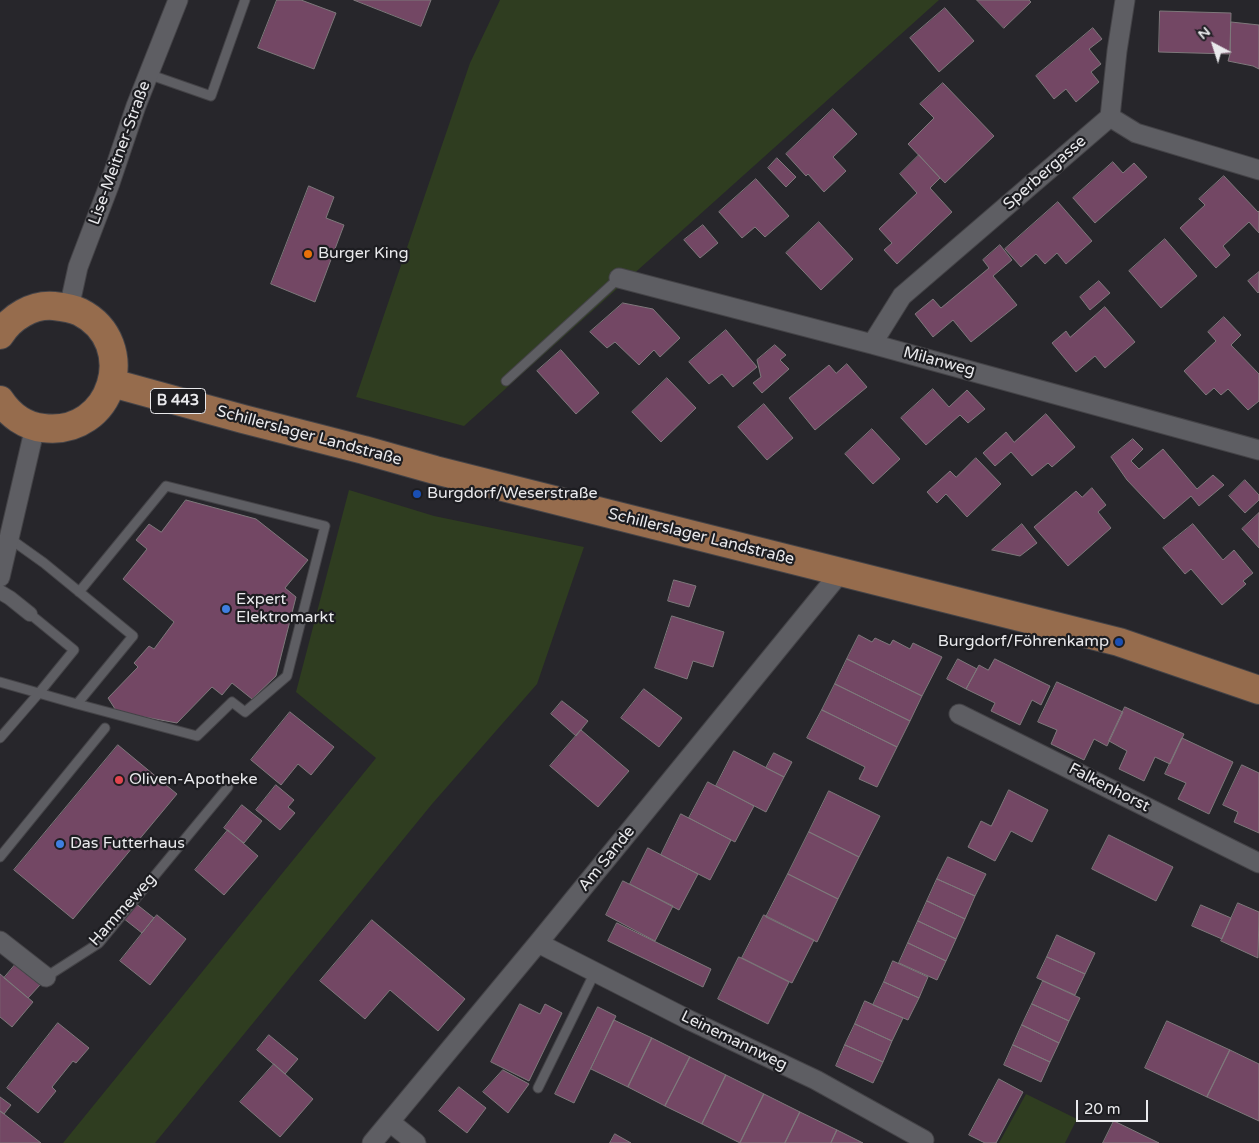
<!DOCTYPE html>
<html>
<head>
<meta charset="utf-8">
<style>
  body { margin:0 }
  #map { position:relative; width:1259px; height:1143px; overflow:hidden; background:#27262b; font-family:"Varela Round",sans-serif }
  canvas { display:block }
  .north { position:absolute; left:1189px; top:20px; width:50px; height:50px; -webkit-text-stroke:4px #1d1d21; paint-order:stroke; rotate:320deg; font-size:14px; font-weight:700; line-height:20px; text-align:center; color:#e9e9ec }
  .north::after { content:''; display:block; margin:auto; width:18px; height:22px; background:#e9e9ec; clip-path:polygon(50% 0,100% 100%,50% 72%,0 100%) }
  .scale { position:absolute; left:1076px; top:1100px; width:72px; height:22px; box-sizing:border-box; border:2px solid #e9e9ec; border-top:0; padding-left:6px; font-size:15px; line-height:18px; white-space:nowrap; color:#e9e9ec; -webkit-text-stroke:4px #1d1d21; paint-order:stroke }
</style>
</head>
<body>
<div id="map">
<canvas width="1259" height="1143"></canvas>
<div class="north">N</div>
<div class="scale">20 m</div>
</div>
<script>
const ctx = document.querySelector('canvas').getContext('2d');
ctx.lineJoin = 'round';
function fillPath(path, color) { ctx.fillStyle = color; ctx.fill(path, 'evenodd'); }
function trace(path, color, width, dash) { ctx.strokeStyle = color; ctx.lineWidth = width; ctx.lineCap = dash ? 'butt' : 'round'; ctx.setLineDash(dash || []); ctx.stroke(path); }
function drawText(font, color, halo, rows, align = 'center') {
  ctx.font = font + ' "Varela Round",sans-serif'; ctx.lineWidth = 4.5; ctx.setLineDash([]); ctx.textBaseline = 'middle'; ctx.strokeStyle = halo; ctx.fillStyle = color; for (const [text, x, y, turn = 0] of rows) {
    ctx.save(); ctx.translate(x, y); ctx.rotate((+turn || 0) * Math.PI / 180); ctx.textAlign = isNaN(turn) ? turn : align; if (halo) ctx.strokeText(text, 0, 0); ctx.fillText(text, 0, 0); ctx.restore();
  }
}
const green = new Path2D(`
  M500,0h439l-475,426 -108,-29 114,-334z
  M349,490l85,26 150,31 -47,137 -105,120 -277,339h-92l313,-385 -80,-66z
  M1026,1094l51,25 -12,24h-66z`);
const building = new Path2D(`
  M277,0h24l35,13 -22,56 -56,-21z
  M354,0h77l-10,26z
  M977,0h52l2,2 -27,26z
  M945,8l29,33 -35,31 -29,-34z
  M1160,11l71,2 -1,41 -71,-2z
  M1231,22l28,3v44l-6,-3 -25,-5 2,-7z
  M1093,28l9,11 -13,10 12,15 -10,8 8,10 -23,20 -10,-13 -12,10 -18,-23z
  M943,83l51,53 -49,47 -37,-39 26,-26 -14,-14z
  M833,109l24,25 -24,23 13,14 -22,21 -16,-18 -2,2 -20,-22z
  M919,155l21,23 -10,10 22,24 -55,52 -13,-14 8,-7 -13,-14 38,-36 -17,-19z
  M777,158l19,19 -10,10 -18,-19z
  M1113,162l10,11 11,-10 13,14 -52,46 -22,-25z
  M1224,176l34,36 1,-1v22l-10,-11 -26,24 7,9 -14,13 -36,-40 25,-23 -6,-6z
  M756,179l33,37 -24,21 -10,-10 -13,11 -23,-26z
  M309,186l25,11 -8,21 18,7 -29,77 -44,-18z
  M1058,202l34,39 -26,23 -9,-11 -12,11 -9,-10 -15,13 -16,-18z
  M819,222l34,37 -32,31 -35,-37z
  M703,225l15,18 -18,15 -16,-18z
  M1165,239l32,37 -36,32 -32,-37z
  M1000,245l12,15 -19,16 24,29 -46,37 -18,-22 -20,17 -18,-23 18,-15 8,9 48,-40 -6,-8z
  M1259,272v20l-1,1 -10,-12z
  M1099,281l11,12 -20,17 -10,-13z
  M623,303l30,6 27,29 -20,19 -6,-7 -15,15 -24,-23 -8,6 -17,-16z
  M1105,307l30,35 -30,26 -10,-12 -19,16 -24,-29 14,-12 4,6z
  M1224,317l17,18 -10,10 28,29v27l-11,9 -20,-21 -7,6 -7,-7 -8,7 -22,-24 32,-30 -8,-9z
  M726,330l31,37 -24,20 -11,-13 -13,10 -20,-22z
  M775,345l11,10 -6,5 9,9 -27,24 -9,-10 8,-6 -4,-17z
  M561,350l38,43 -23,21 -39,-43z
  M847,364l20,23 -52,43 -26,-32 40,-33 7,8z
  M667,378l29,30 -35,34 -29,-30z
  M933,389l16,18 18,-17 18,19 -17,14 -8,-8 -34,30 -25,-27z
  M764,404l29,34 -26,22 -29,-33z
  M1046,414l29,33 -23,20 -4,-4 -16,13 -21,-24 -16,14 -12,-13 23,-21 8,10z
  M872,429l28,30 -27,25 -28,-30z
  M1133,439l10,10 -12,12 8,8 24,-20 34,40 16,-14 11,10 -25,21 -8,-10 -27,23 -37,-39 -16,-23z
  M976,458l25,26 -34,33 -21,-23 -9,9 -10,-11 23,-21 6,6z
  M1245,480l14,15v5l-14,13 -16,-17z
  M1092,488l14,17 -8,7 13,16 -43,38 -34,-39 42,-36 6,6z
  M186,500l70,19 52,41 -23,28 11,9 -20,79 -24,23 -20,-16 -10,12 -10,-8 -35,36 -60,-11 -9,-14 30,-31 -4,-4 15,-17 5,3 20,-27 -51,-43 24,-30 -11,-9 13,-16 12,8z
  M1259,513v35l-17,-19z
  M1022,524l15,19 -17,13 -28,-6z
  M1193,524l30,36 11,-10 19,23 -10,8 3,3 -24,21 -31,-36 -6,5 -22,-26z
  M674,580l22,6 -7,21 -21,-6z
  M672,616l52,16 -11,35 -20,-6 -6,18 -32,-11z
  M859,635l13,7 3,-4 15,7 3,-5 17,9 3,-6 29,14 -20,39 -75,-37z
  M847,659l75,37 -12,25 -75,-37z
  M958,659l19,10 -11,20 -19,-10z
  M995,659l55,27 -9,19 -9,-5 -12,25 -29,-14 4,-8 -29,-14 13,-24 9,5z
  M1057,682l66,30 -16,34 -13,-7 -10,21 -33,-16 6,-14 -19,-8z
  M835,684l75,37 -13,26 -75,-37z
  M644,689l38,29 -23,29 -38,-29z
  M562,701l26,20 -12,15 -25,-22z
  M1125,707l59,27 -14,30 -15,-7 -11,24 -25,-12 8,-18 -18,-10z
  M822,710l75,37 -20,40 -18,-8 6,-12 -58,-29z
  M290,712l44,35 -23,28 -13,-11 -17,21 -30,-25z
  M581,730l48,41 -31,36 -48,-41z
  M1182,738l51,24 -24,52 -31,-15 8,-16 -21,-9z
  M118,745l59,49 -104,125 -59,-49z
  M734,751l50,26 -18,35 -50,-26z
  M774,753l18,9 -8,15 -18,-9z
  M1242,765l17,8v60l-25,-11 4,-10 -15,-7z
  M708,782l46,24 -19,36 -46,-24z
  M276,785l18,15 -6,7 7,6 -15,17 -24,-20z
  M1009,790l39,20 -16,32 -21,-11 -16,30 -27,-14 13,-26 10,5z
  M829,791l51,25 -21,41 -50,-25z
  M242,805l20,16 -18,22 -20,-15z
  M681,814l50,26 -21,40 -49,-25z
  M228,830l30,26 -34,39 -29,-25z
  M809,832l50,25 -21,42 -50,-25z
  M1109,835l64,32 -17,34 -64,-32z
  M648,848l50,26 -19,36 -49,-26z
  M948,857l38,17 -11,22 -38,-17z
  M788,874l50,25 -21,43 -51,-25z
  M937,879l38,17 -10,23 -38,-18z
  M623,881l50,25 -18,35 -49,-26z
  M927,901l38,18 -9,20 -38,-18z
  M135,903l19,15 -12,15 -19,-15z
  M1238,903l21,9 -1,46 -37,-17z
  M1201,905l30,13 -9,21 -30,-13z
  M157,915l29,24 -36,46 -30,-24z
  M764,915l50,25 -22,43 -50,-25z
  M372,920l93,79 -27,32 -48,-41 -25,29 -45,-38z
  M918,921l38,18 -10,22 -38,-18z
  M617,923l94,46 -8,18 -95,-46z
  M1057,935l38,18 -10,21 -38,-17z
  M908,943l38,18 -9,19 -38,-17z
  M739,957l50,25 -21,42 -50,-25z
  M1047,957l38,17 -10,21 -38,-17z
  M893,961l35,16 -9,21 -35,-16z
  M15,965l25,20 -12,13 -24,-20z
  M0,974l33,28 -21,25 -12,-10z
  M1043,981l37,17 -11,23 -37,-17z
  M884,982l35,16 -11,22 -35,-15z
  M865,1001l38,17 -11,23 -37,-17z
  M520,1004l20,10 5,-10 17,9 -33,68 -38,-19z
  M1032,1004l37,17 -10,22 -37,-18z
  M598,1007l18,9 -42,87 -19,-9z
  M614,1020l38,18 -24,49 -37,-18z
  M1167,1021l63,29 -23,47 -62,-29z
  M58,1023l31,25 -13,15 -3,-2 -21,26 4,4 -18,22 -31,-25z
  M855,1024l37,17 -9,21 -38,-17z
  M1022,1025l37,18 -9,19 -37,-17z
  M269,1035l29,24 -13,15 -28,-24z
  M652,1038l38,19 -25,49 -37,-19z
  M845,1045l38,17 -10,21 -37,-17z
  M1013,1045l37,17 -9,20 -37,-17z
  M1230,1050l29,14v57l-52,-24z
  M690,1057l36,18 -24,49 -37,-18z
  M274,1064l39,35 -33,38 -40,-35z
  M503,1070l26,14 -21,29 -25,-21z
  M726,1075l38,19 -24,49 -38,-19z
  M999,1079l24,13 -27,51h-11l-16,-8z
  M459,1087l27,21 -19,25 -28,-22z
  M764,1094l36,18 -15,31h-45z
  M0,1097l11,8 -7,9 -4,-3z
  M0,1111l4,3 37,29h-41z
  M800,1112l37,18 -6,13h-46z
  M1114,1121l45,22h-56z
  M837,1130l26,13h-32z
  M615,1134l16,9h-21z`);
const service = new Path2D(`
  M148,74l63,22 34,-96
  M506,381l113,-103
  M9,538l35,25 89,73 -56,68
  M0,682l77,22 120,32 35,-34 13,10 42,-36 38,-150 -159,-40 -87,106
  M0,738l39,-45 35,-43 -44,-36
  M0,857l105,-129
  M46,977l53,-34 129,-156
  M538,1088l57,-116`);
const pedestrian = new Path2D(`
  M0,592l10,6 20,16`);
const minor = new Path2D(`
  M1110,117l7,-66 8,-51
  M619,278l253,66 387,106
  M69,308l9,-41 32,-84 26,-77 42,-106
  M872,344l30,-48 208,-179 26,16 123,37
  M0,577l35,-150
  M959,714l300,149
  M0,941l46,36
  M538,943l151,77 127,60 108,60 -1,3
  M390,1122l26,21
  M372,1143l166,-200 302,-370`);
const primary = new Path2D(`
  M0,335c11,-18 33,-31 54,-29 9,1 18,2 26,6 61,31 33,125 -37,116 -18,-2 -33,-13 -43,-28
  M112,383l131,36 121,31 71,20 684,172 140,48`);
const markers = [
  [308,254,5,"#e8710a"],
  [417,494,5,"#1a4fb4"],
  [226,609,5,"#3f7fe0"],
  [1119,642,5,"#1a4fb4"],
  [119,780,5,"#e0444e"],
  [60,844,5,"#3f7fe0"]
];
const shields = [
  [178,401,55]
];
const shieldNames = [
  ["B 443",178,401]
];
const streetNames = [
  ["Lise-Meitner-Straße",120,153,-70],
  ["Sperbergasse",1045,173,-41],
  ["Milanweg",939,362,15],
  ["Schillerslager Landstraße",309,436,15],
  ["Schillerslager Landstraße",701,537,14],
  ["Falkenhorst",1109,788,27],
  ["Am Sande",607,859,-51],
  ["Hammeweg",123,910,-48],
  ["Leinemannweg",734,1041,26]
];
const poiNames = [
  ["Burger King",318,254],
  ["Burgdorf/Weserstraße",427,494],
  ["Expert",236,600],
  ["Elektromarkt",236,618],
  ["Burgdorf/Föhrenkamp",1109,642,"right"],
  ["Oliven-Apotheke",129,780],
  ["Das Futterhaus",70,844]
];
fillPath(green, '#2f3d20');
fillPath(building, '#734764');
trace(building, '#7e787b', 1);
trace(service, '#444347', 11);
trace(pedestrian, '#444347', 16);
trace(minor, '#444347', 21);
trace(primary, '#444347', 30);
trace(service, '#5e5e63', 9);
trace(pedestrian, '#5e5e63', 14);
trace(minor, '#5e5e63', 19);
trace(primary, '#966c4d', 28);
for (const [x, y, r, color] of markers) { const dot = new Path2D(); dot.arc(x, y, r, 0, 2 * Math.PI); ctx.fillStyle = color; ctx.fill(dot); trace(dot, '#1d1d21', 2); }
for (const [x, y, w] of shields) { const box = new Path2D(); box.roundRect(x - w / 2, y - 12.5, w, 25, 4); ctx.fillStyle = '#1d1d21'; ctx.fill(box); trace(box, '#e9e9ec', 1); }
drawText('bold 15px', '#e9e9ec', null, shieldNames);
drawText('16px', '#e9e9ec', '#1d1d21', streetNames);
drawText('16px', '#e9e9ec', '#1d1d21', poiNames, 'left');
</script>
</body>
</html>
